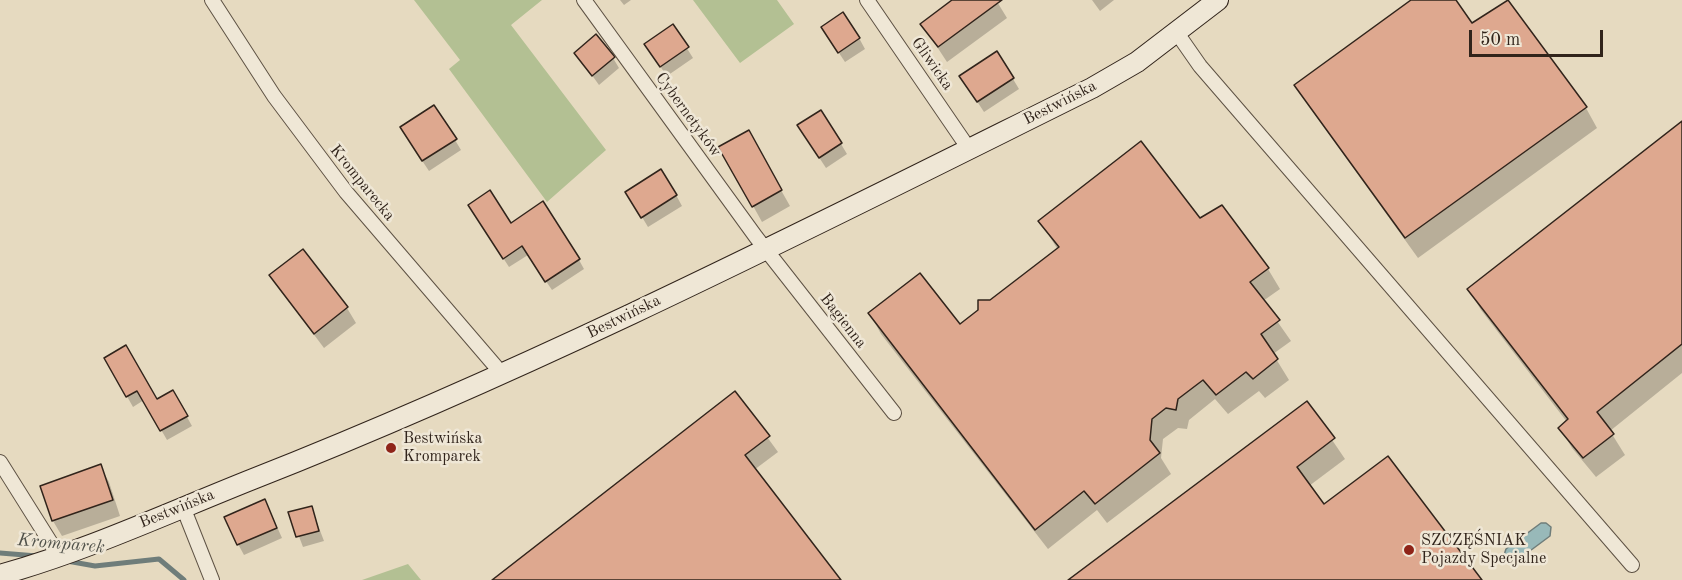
<!DOCTYPE html>
<html>
<head>
<meta charset="utf-8">
<style>
  body { margin:0 }
  #map { position:relative; width:1682px; height:580px; overflow:hidden; background:#e6dac0; font-family:"Old Standard TT",serif }
  canvas { display:block }
  .scale { position:absolute; left:1469px; top:30px; width:134px; height:27px; box-sizing:border-box; border:3px solid #31241b; border-top:0; padding-left:8px; font-size:18px; line-height:21px; white-space:nowrap; color:#31241b; -webkit-text-stroke:4px #efe7d6; paint-order:stroke }
</style>
</head>
<body>
<div id="map">
<canvas width="1682" height="580"></canvas>
<div class="scale">50 m</div>
</div>
<script>
const ctx = document.querySelector('canvas').getContext('2d');
ctx.lineJoin = 'round';
function fillPath(path, color) { ctx.fillStyle = color; ctx.fill(path, 'evenodd'); }
function trace(path, color, width, dash) { ctx.strokeStyle = color; ctx.lineWidth = width; ctx.lineCap = dash ? 'butt' : 'round'; ctx.setLineDash(dash || []); ctx.stroke(path); }
function drawText(font, color, halo, rows, align = 'center') {
  ctx.font = font + ' "Old Standard TT",serif'; ctx.lineWidth = 5; ctx.setLineDash([]); ctx.textBaseline = 'middle'; ctx.strokeStyle = halo; ctx.fillStyle = color; for (const [text, x, y, turn = 0] of rows) {
    ctx.save(); ctx.translate(x, y); ctx.rotate((+turn || 0) * Math.PI / 180); ctx.textAlign = isNaN(turn) ? turn : align; if (halo) ctx.strokeText(text, 0, 0); ctx.fillText(text, 0, 0); ctx.restore();
  }
}
const green = new Path2D(`
  M414,0h128l-31,25 95,125 -59,52 -98,-133 11,-9z
  M693,0h84l17,24 -54,39z
  M408,564l13,16h-59z`);
const water = new Path2D(`
  M1541,523h5l5,4 -1,9 -35,26 -9,-1 -2,-6 2,-6z`);
const shadow = new Path2D(`
  M620,0h11l-7,5z
  M955,0h41l11,18 -60,44 -25,-38z
  M1092,0h22l-14,11z
  M1413,0h41l18,25 35,-24 79,107 11,20 -179,130 -110,-153 -12,-20z
  M673,26l20,32 -26,18 -15,-21z
  M829,38h30l6,11 -20,13z
  M576,53l37,5 6,10 -20,17z
  M1013,79l6,10 -35,23 -17,-26z
  M1682,123v250l-72,58 15,24 -29,22 -24,-29 -12,-20 7,-6 -86,-112 -12,-20z
  M748,132l42,74 -28,16 -41,-74z
  M805,136l36,8 6,10 -21,14z
  M407,138l48,2 6,10 -32,21z
  M676,195l6,11 -34,21 -15,-25z
  M1221,207l47,62 12,20 -17,12 28,40 -18,13 16,26 -24,18 -6,-7 -31,23 -13,-15 -26,21 -2,9 -9,-1 -15,11 -2,19 10,16 -64,49 -10,-13 -49,39 -167,-215 -11,-20 90,12 98,-76 -18,-29 160,-1z
  M475,215l36,10 68,35 5,9 -32,21 -24,-35 -19,12z
  M270,276l77,32 9,15 -32,25z
  M106,359l50,42 17,-9 19,34 -25,14 -23,-40 -11,7z
  M735,393l43,59 -24,18 85,110h-345z
  M1307,403l38,56 -36,27 15,20 156,74h-400z
  M100,466l9,16 11,34 -58,20 -9,-15 -11,-34z
  M311,507l13,34 -21,6 -13,-34z
  M270,511l12,27 -38,17 -6,-11z`);
const stream = new Path2D(`
  M0,553l37,3
  M67,561l28,5 64,-7 25,21`);
const building = new Path2D(`
  M952,0h50l-64,47 -18,-23z
  M1411,0h45l16,23 36,-23 79,107 -182,131 -111,-153z
  M843,12l17,26 -22,15 -17,-26z
  M673,24l16,23 -29,20 -16,-23z
  M596,34l19,23 -23,19 -18,-23z
  M997,51l17,27 -37,24 -18,-26z
  M434,105l23,34 -35,22 -22,-34z
  M821,110l21,33 -23,15 -22,-33z
  M1682,121v223l-85,68 17,22 -31,24 -25,-30 10,-9 -101,-130z
  M749,130l33,60 -30,17 -34,-60z
  M1141,141l59,77 22,-13 47,63 -19,14 30,38 -19,14 17,25 -25,20 -7,-7 -30,23 -13,-15 -25,19 -2,11 -10,-2 -14,11 -2,21 10,13 -65,51 -11,-13 -49,39 -167,-217 52,-40 40,51 18,-14v-10h12l69,-53 -21,-26z
  M661,169l16,26 -36,23 -16,-26z
  M490,190l21,33 32,-22 37,58 -35,23 -23,-36 -19,13 -35,-54z
  M303,249l45,58 -34,27 -45,-59z
  M126,345l31,54 16,-9 15,26 -28,15 -23,-40 -11,6 -22,-39z
  M735,391l35,45 -25,19 96,125h-349z
  M1307,401l28,37 -38,29 27,37 64,-48 94,124h-414z
  M101,464l12,36 -61,21 -12,-35z
  M265,499l12,29 -40,17 -13,-28z
  M312,506l7,25 -23,6 -8,-25z`);
const street = new Path2D(`
  M212,0l62,96 72,96 157,183
  M584,0l172,237 138,176
  M867,0l102,149
  M1177,33l23,33 432,499
  M0,462l59,94
  M183,507l29,73`);
const secondary = new Path2D(`
  M0,575c86,-24 170,-63 253,-96 287,-113 563,-254 839,-391l45,-26 81,-62`);
const markers = [
  [391,448,6,"#8f2418"],
  [1409,550,6,"#8f2418"]
];
const streetNames = [
  ["Gliwicka",932,64,55],
  ["Bestwińska",1060,103,-27],
  ["Cybernetyków",688,115,54],
  ["Kromparecka",362,183,51],
  ["Bestwińska",624,317,-26],
  ["Bagienna",843,321,52],
  ["Bestwińska",177,509,-22]
];
const poiNames = [
  ["Bestwińska",403,439],
  ["Kromparek",403,457],
  ["SZCZĘŚNIAK",1421,541],
  ["Pojazdy Specjalne",1421,559]
];
const waterNames = [
  ["Kromparek",61,544,5]
];
fillPath(green, '#b3c093');
fillPath(water, '#98b9b9');
trace(water, '#6f7d7a', 1.5);
fillPath(shadow, '#0003');
trace(stream, '#6f7d7a', 5);
fillPath(building, '#dea88f');
trace(building, '#31241b', 1.5);
trace(street, '#5e5244', 16);
trace(secondary, '#31241b', 22);
trace(street, '#efe7d6', 14);
trace(secondary, '#efe7d6', 20);
for (const [x, y, r, color] of markers) { const dot = new Path2D(); dot.arc(x, y, r, 0, 2 * Math.PI); ctx.fillStyle = color; ctx.fill(dot); trace(dot, '#efe7d6', 2); }
drawText('16px', '#31241b', '#efe7d6', streetNames);
drawText('16px', '#31241b', '#efe7d6', poiNames, 'left');
drawText('italic 18px', '#50514a', '#efe7d6', waterNames);
</script>
</body>
</html>
